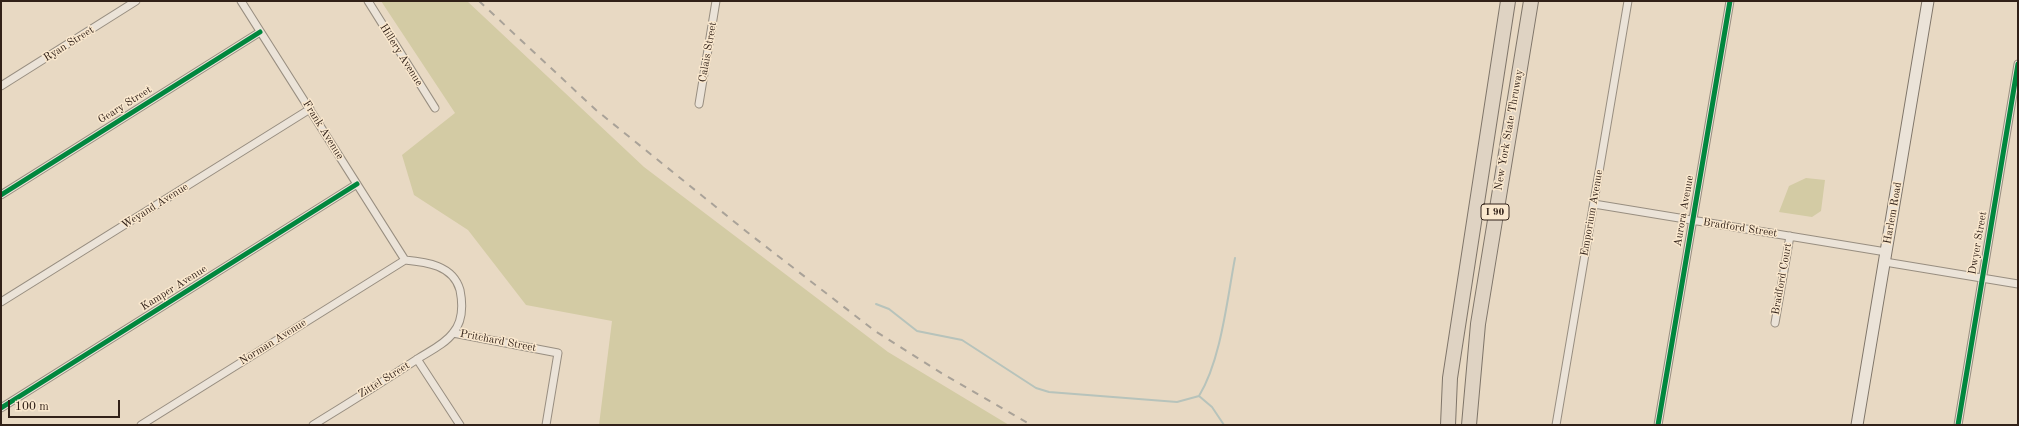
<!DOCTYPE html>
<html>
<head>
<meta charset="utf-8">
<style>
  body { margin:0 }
  #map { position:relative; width:2019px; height:426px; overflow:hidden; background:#e8d9c3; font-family:"Old Standard TT",serif }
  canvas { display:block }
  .frame { position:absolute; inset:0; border:2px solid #312118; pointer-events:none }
  .scale { position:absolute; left:8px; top:400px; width:112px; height:18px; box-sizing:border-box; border:2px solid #312118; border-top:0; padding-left:5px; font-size:12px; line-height:14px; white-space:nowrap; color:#312118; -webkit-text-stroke:3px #fae8ce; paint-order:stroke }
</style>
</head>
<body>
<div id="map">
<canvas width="2019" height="426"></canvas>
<div class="frame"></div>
<div class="scale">100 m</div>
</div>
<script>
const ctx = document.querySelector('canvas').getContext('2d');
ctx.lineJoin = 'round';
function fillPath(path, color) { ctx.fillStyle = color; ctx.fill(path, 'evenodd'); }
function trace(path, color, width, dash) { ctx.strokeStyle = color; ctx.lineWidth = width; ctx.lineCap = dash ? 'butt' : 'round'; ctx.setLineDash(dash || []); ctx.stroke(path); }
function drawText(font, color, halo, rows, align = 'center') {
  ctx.font = font + ' "Old Standard TT",serif'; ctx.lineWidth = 3; ctx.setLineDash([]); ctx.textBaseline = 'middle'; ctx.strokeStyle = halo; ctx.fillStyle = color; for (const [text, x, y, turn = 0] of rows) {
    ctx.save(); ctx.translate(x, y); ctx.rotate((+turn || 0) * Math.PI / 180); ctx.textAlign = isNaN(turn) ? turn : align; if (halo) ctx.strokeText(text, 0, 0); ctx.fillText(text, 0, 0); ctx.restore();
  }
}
const green = new Path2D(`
  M381,1h86l177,166 244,185 121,73h-410l13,-104 -86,-16 -58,-75 -54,-35 -12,-40 53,-42z
  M1806,178l19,2 -4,31 -9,6 -33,-5 10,-26z`);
const stream = new Path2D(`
  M876,304l13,5 28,22 45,9 74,48 13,4 128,10 22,-6c22,-36 28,-96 36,-138
  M1199,396l13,11 12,18`);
const minor = new Path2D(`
  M241,1l164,259
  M368,1l67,107
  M1,86l135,-85
  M699,104l17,-103
  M1,195l259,-163
  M1594,204l292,48
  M1885,262l133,22
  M1,302l309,-193
  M1775,323l15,-87
  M453,333l105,20 -12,72
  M417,359l43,66
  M1,408l356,-224
  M141,425l264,-165
  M313,425c36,-22 71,-44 106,-67 11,-7 26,-14 34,-25 10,-12 10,-28 7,-43 -7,-25 -34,-28 -55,-30
  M1556,425l72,-424
  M1658,425l72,-424
  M1958,425l60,-361`);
const secondary = new Path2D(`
  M1857,425l71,-424`);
const motorway = new Path2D(`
  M1448,425l2,-47 58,-377
  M1469,425l9,-101 53,-323`);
const rail = new Path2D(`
  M479,1l117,109 151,122 128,99 68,43 88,51`);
const cycleway = new Path2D(`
  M1,195l259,-163
  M1,408l356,-224
  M1658,425l72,-424
  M1958,425l60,-361`);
const shields = [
  [1495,212,28]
];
const shieldNames = [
  ["I 90",1495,212]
];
const streetNames = [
  ["Ryan Street",69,44,-32],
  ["Calais Street",708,52,-80],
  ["Hillery Avenue",401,55,58],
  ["Geary Street",125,105,-32],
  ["Frank Avenue",323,130,58],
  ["New York State Thruway",1509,130,-80],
  ["Weyand Avenue",155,206,-32],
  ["Aurora Avenue",1684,211,-80],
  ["Emporium Avenue",1592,213,-80],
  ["Harlem Road",1893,213,-80],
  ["Bradford Street",1740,228,9],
  ["Dwyer Street",1978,243,-80],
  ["Bradford Court",1782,279,-80],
  ["Kamper Avenue",174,288,-32],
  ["Pritchard Street",498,341,11],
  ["Norman Avenue",273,342,-32],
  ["Zittel Street",384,380,-32]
];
fillPath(green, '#d3cba4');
trace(stream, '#b7c3bb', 2);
trace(minor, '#988e80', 9);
trace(secondary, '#7f7569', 13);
trace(motorway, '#7f7569', 16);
trace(minor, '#ebe3d8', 7);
trace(secondary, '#ebe3d8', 11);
trace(motorway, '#dfd3c3', 14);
trace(rail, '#a9a298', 2, [7, 7]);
trace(cycleway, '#00873e', 5);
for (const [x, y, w] of shields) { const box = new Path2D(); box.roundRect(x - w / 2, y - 8, w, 16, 3); ctx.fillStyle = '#fae8ce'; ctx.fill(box); trace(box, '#312118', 1); }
drawText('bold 10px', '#312118', null, shieldNames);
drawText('11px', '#312118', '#fae8ce', streetNames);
</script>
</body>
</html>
